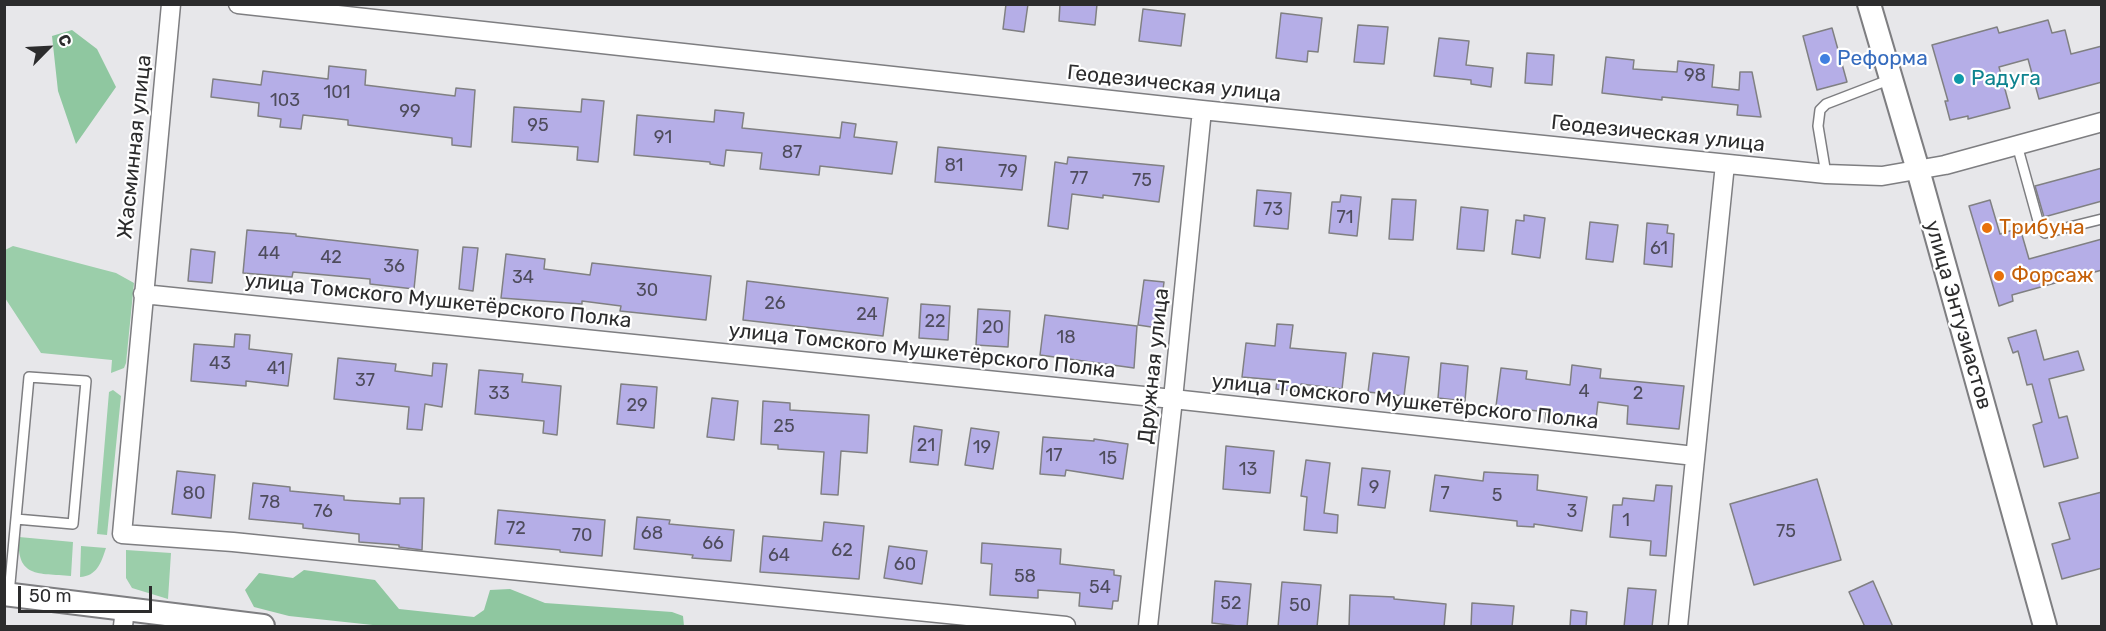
<!DOCTYPE html>
<html>
<head>
<meta charset="utf-8">
<style>
  body { margin:0 }
  #map { position:relative; width:2106px; height:631px; overflow:hidden; background:#e7e7ea; font-family:Rubik,sans-serif }
  canvas { display:block }
  .frame { position:absolute; inset:0; border:6px solid #2c2c2d; pointer-events:none }
  .north { position:absolute; left:18px; top:18px; width:60px; height:60px; -webkit-text-stroke:4px #fff; paint-order:stroke; rotate:66deg; font-size:16px; font-weight:700; line-height:24px; text-align:center; color:#2c2c2d }
  .north::after { content:''; display:block; margin:auto; width:21px; height:27px; background:#2c2c2d; clip-path:polygon(50% 0,100% 100%,50% 72%,0 100%) }
  .scale { position:absolute; left:18px; top:586px; width:134px; height:27px; box-sizing:border-box; border:3px solid #2c2c2d; border-top:0; padding-left:8px; font-size:18px; line-height:21px; white-space:nowrap; color:#2c2c2d; -webkit-text-stroke:4px #fff; paint-order:stroke }
</style>
</head>
<body>
<div id="map">
<canvas width="2106" height="631"></canvas>
<div class="frame"></div>
<div class="north">С</div>
<div class="scale">50 m</div>
</div>
<script>
const ctx = document.querySelector('canvas').getContext('2d');
ctx.lineJoin = 'round';
function fillPath(path, color) { ctx.fillStyle = color; ctx.fill(path, 'evenodd'); }
function trace(path, color, width, dash) { ctx.strokeStyle = color; ctx.lineWidth = width; ctx.lineCap = dash ? 'butt' : 'round'; ctx.setLineDash(dash || []); ctx.stroke(path); }
function drawText(font, color, halo, rows, align = 'center') {
  ctx.font = font + ' Rubik,sans-serif'; ctx.lineWidth = 4.5; ctx.setLineDash([]); ctx.textBaseline = 'middle'; ctx.strokeStyle = halo; ctx.fillStyle = color; for (const [text, x, y, turn = 0] of rows) {
    ctx.save(); ctx.translate(x, y); ctx.rotate((+turn || 0) * Math.PI / 180); ctx.textAlign = isNaN(turn) ? turn : align; if (halo) ctx.strokeText(text, 0, 0); ctx.fillText(text, 0, 0); ctx.restore();
  }
}
const green = new Path2D(`
  M13,246l103,27 18,10 -8,80 -2,5 -13,5 1,-13 -71,-7 -36,-55v-48z
  M113,390l8,6 -14,139 -10,-1 12,-142z
  M19,537l54,5 -2,34c-33,-3 -55,2 -52,-39z
  M81,546l25,2c-5,15 -9,28 -26,29z
  M126,550l45,3 -3,46 -36,-11 -6,-10z`);
const forest = new Path2D(`
  M72,30l25,19 19,38 -40,57 -18,-53 -6,-55z
  M304,570l71,10 24,29 75,8 10,-7 6,-20 20,-1 35,14 127,9 11,4 1,10h-302l-93,-10 -35,-9 -9,-17 14,-17 34,5z`);
const building = new Path2D(`
  M1006,4h22l-4,28 -21,-3z
  M1060,4h37l-2,21 -36,-4z
  M1143,9l42,5 -4,32 -42,-5z
  M1281,13l41,5 -4,34 -10,-1 -1,11 -31,-4z
  M2048,20l4,13 13,-3 6,24 31,-8v36l-63,17 -11,-40 -29,8 11,41 -42,11v-3l-18,4 -5,-19h3l-16,-56 65,-18 2,6z
  M1358,25l30,2 -4,37 -30,-2z
  M1832,28l15,54 -30,8 -14,-54z
  M1439,38l30,3 -3,24 27,3 -2,19 -20,-3v-4l-37,-4z
  M1527,53l27,2 -2,30 -27,-2z
  M1606,57l28,3 -1,9 44,3 1,-11 36,4 -2,22 27,3 1,-18h12l9,45 -24,-2 1,-10 -76,-8v3l-60,-7z
  M329,66l37,4 -1,15 90,11 1,-8 19,2 -4,57 -19,-2v-7l-104,-13v-5l-45,-5 -2,14 -21,-2 1,-8 -23,-3 1,-13 -48,-6 2,-18 48,6 2,-14 65,8z
  M582,99l22,2 -6,61 -21,-2 1,-13 -66,-5 2,-35 67,5z
  M715,110l29,3 -2,15 98,10 2,-16 14,2 -2,13 43,5 -5,32 -72,-8 -1,9 -59,-6 2,-16 -36,-3 -2,16 -14,-2v-2l-76,-7 3,-40 77,7z
  M938,147l88,9 -4,34 -87,-8z
  M1068,157l96,9 -5,36 -56,-7v3l-31,-4 -4,35 -20,-3 7,-64 12,2z
  M2102,168v33l-58,16 -9,-31z
  M1257,190l34,3 -3,36 -34,-3z
  M1341,195l20,2 -4,39 -28,-3 3,-31h8z
  M1392,199l24,1 -3,40 -24,-1z
  M1990,200l10,34 20,-6 9,31 73,-20v31l-90,25 1,6 -14,5 -30,-100z
  M1461,207l27,3 -4,41 -27,-2z
  M1524,215l21,3 -5,40 -28,-4 4,-34 8,1z
  M1590,222l28,3 -5,37 -27,-3z
  M1647,223l21,2 -1,8 7,1 -2,33 -28,-3z
  M247,230l49,4v2l122,14 -4,39 -44,-5v-5l-77,-7 -1,5 -49,-4z
  M463,247l15,1 -5,43 -14,-2z
  M191,249l24,3 -3,31 -24,-2z
  M506,254l39,5 -1,10 46,6 2,-12 119,13 -5,44 -86,-9 1,-5 -39,-5v3l-81,-6z
  M1144,280l20,2 -6,46 -20,-3z
  M747,281l141,17 -5,38 -140,-16z
  M921,304l29,2 -2,34 -29,-2z
  M978,309l32,2 -2,36 -32,-2z
  M1045,315l92,11 -3,42 -94,-13z
  M1277,324l16,1 -3,23 56,5 -4,36 -41,-5v8l-25,-3 1,-9 -35,-3 4,-34 29,3z
  M2036,330l8,30 34,-9 6,19 -35,9 10,39 8,-2 11,42 -34,9 -11,-42 9,-3 -10,-38 -5,1 -9,-34 -5,2 -5,-15z
  M235,334l15,1 -1,14 43,5 -4,32 -42,-5v5l-55,-5 3,-37 40,3z
  M1373,353l36,4 -5,39 -36,-4z
  M338,358l58,6 -1,7 37,5 1,-13 14,1 -5,43 -17,-3 -3,26 -15,-1 2,-22 -75,-8z
  M1441,363l27,3 -3,35 -27,-3z
  M1572,365l29,4 -1,9 84,8 -5,43 -52,-5 1,-18 -30,-4 -2,17 -36,-4 -1,9 -14,-2 1,-10 -50,-6 5,-38 26,3 -1,8 44,6z
  M479,370l44,4 -1,8 39,4 -4,49 -14,-2 1,-12 -69,-7z
  M621,384l36,3 -3,41 -37,-4z
  M712,398l26,3 -4,39 -27,-3z
  M763,401l27,2v7l79,5 -2,38 -26,-2 -3,44 -17,-1 3,-42 -46,-3v-4l-17,-1z
  M914,426l28,4 -4,35 -28,-3z
  M971,428l28,4 -6,37 -28,-4z
  M1043,437l51,4v-2l34,5 -5,35 -57,-9 -1,6 -25,-2z
  M1226,446l48,5 -4,42 -47,-4z
  M1306,460l24,3 -6,50 14,2 -1,18 -33,-3 3,-33 -6,-1z
  M1362,468l28,3 -5,37 -27,-3z
  M177,471l38,4 -4,43 -39,-4z
  M1484,472l54,3 -1,15 50,7 -5,34 -48,-7v3l-17,-1v-5l-87,-10 5,-36 48,6z
  M1817,479l24,81 -87,25 -24,-81z
  M253,483l37,4v4l54,5v4l56,4v-6h24l-2,52 -23,-3v-2l-40,-3v-8l-56,-6v-4l-54,-5z
  M1656,485l16,1 -6,70 -16,-1 1,-14 -41,-4 3,-32h9l1,-7 31,3z
  M2102,492v76l-40,11 -10,-35 18,-5 -11,-36z
  M498,510l107,10 -3,36 -42,-4v-2l-65,-6z
  M637,517l33,3 -1,4 65,6 -3,31 -39,-3 1,-3 -59,-6z
  M824,522l40,4 -5,53 -99,-7 3,-36 59,5z
  M982,543l79,6 -1,15 54,6v5l7,1 -3,25h-5l-1,8 -33,-3 1,-13 -42,-3v8l-48,-3 2,-31 -11,-1z
  M889,546l38,5 -5,33 -38,-6z
  M1215,581l36,3 -4,43 -35,-4z
  M1873,581l20,46h-28l-16,-35z
  M1282,582l39,3 -4,42h-39z
  M1628,588l28,2 -4,37h-28z
  M1350,595l44,2v2l52,5 -2,23h-95z
  M1472,603l42,3 -2,21h-41z
  M1571,610l16,2 -1,15h-16z`);
const service = new Path2D(`
  M2017,145l23,83 5,5 57,-14
  M1826,174l-8,-48 2,-16 6,-6 65,-25
  M9,594l20,-217 57,4 -13,143 -57,-5`);
const minor = new Path2D(`
  M171,4l-49,530 111,8 833,84
  M238,4l964,106 624,64 56,2 63,-11 157,-43
  M143,294l1030,105 522,57
  M123,626l2,-17
  M1148,626l25,-227 29,-289
  M1678,626l47,-462`);
const tertiary = new Path2D(`
  M1869,4l49,166 127,456
  M4,594l259,32`);
const markers = [
  [1825,59,6,"#3f7fe0"],
  [1959,79,6,"#0f9aa8"],
  [1987,228,6,"#e8710a"],
  [1999,276,6,"#e8710a"]
];
const numberNames = [
  ["98",1695,76],
  ["101",337,93],
  ["103",285,101],
  ["99",410,112],
  ["95",538,126],
  ["91",663,138],
  ["87",792,153],
  ["81",954,166],
  ["79",1008,172],
  ["77",1079,179],
  ["75",1142,181],
  ["73",1273,210],
  ["71",1345,218],
  ["61",1659,249],
  ["44",269,254],
  ["42",331,258],
  ["36",394,267],
  ["34",523,278],
  ["30",647,291],
  ["26",775,304],
  ["24",867,315],
  ["22",935,322],
  ["20",993,328],
  ["18",1066,338],
  ["43",220,364],
  ["41",276,369],
  ["37",365,381],
  ["4",1584,392],
  ["33",499,394],
  ["2",1638,394],
  ["29",637,406],
  ["25",784,427],
  ["21",926,446],
  ["19",982,448],
  ["17",1054,456],
  ["15",1108,459],
  ["13",1248,470],
  ["9",1374,488],
  ["80",194,494],
  ["7",1445,494],
  ["5",1497,496],
  ["78",270,503],
  ["76",323,512],
  ["3",1572,512],
  ["1",1626,521],
  ["72",516,529],
  ["75",1786,532],
  ["68",652,534],
  ["70",582,536],
  ["66",713,544],
  ["62",842,551],
  ["64",779,556],
  ["60",905,565],
  ["58",1025,577],
  ["54",1100,588],
  ["52",1231,604],
  ["50",1300,606]
];
const shopNames = [
  ["Реформа",1837,59]
];
const cultureNames = [
  ["Радуга",1971,79]
];
const streetNames = [
  ["Геодезическая улица",1174,84,6],
  ["Геодезическая улица",1658,134,6],
  ["Жасминная улица",135,147,-84],
  ["улица Томского Мушкетёрского Полка",438,301,6],
  ["улица Энтузиастов",1958,315,74],
  ["улица Томского Мушкетёрского Полка",922,351,6],
  ["Дружная улица",1154,366,-84],
  ["улица Томского Мушкетёрского Полка",1405,402,6]
];
const foodNames = [
  ["Трибуна",1999,228],
  ["Форсаж",2011,276]
];
fillPath(green, '#9bceaa');
fillPath(forest, '#8fc7a0');
fillPath(building, '#b5aee7');
trace(building, '#808082', 1.5);
trace(service, '#7e7e81', 12);
trace(minor, '#7e7e81', 21);
trace(tertiary, '#7e7e81', 26);
trace(service, '#fff', 9);
trace(minor, '#fff', 18);
trace(tertiary, '#fff', 22);
for (const [x, y, r, color] of markers) { const dot = new Path2D(); dot.arc(x, y, r, 0, 2 * Math.PI); ctx.fillStyle = color; ctx.fill(dot); trace(dot, '#fff', 2); }
drawText('18px', '#4e4c5c', null, numberNames);
drawText('21px', '#366cbe', '#fff', shopNames, 'left');
drawText('21px', '#0d838f', '#fff', cultureNames, 'left');
drawText('21px', '#2c2c2d', '#fff', streetNames);
drawText('21px', '#c56008', '#fff', foodNames, 'left');
</script>
</body>
</html>
